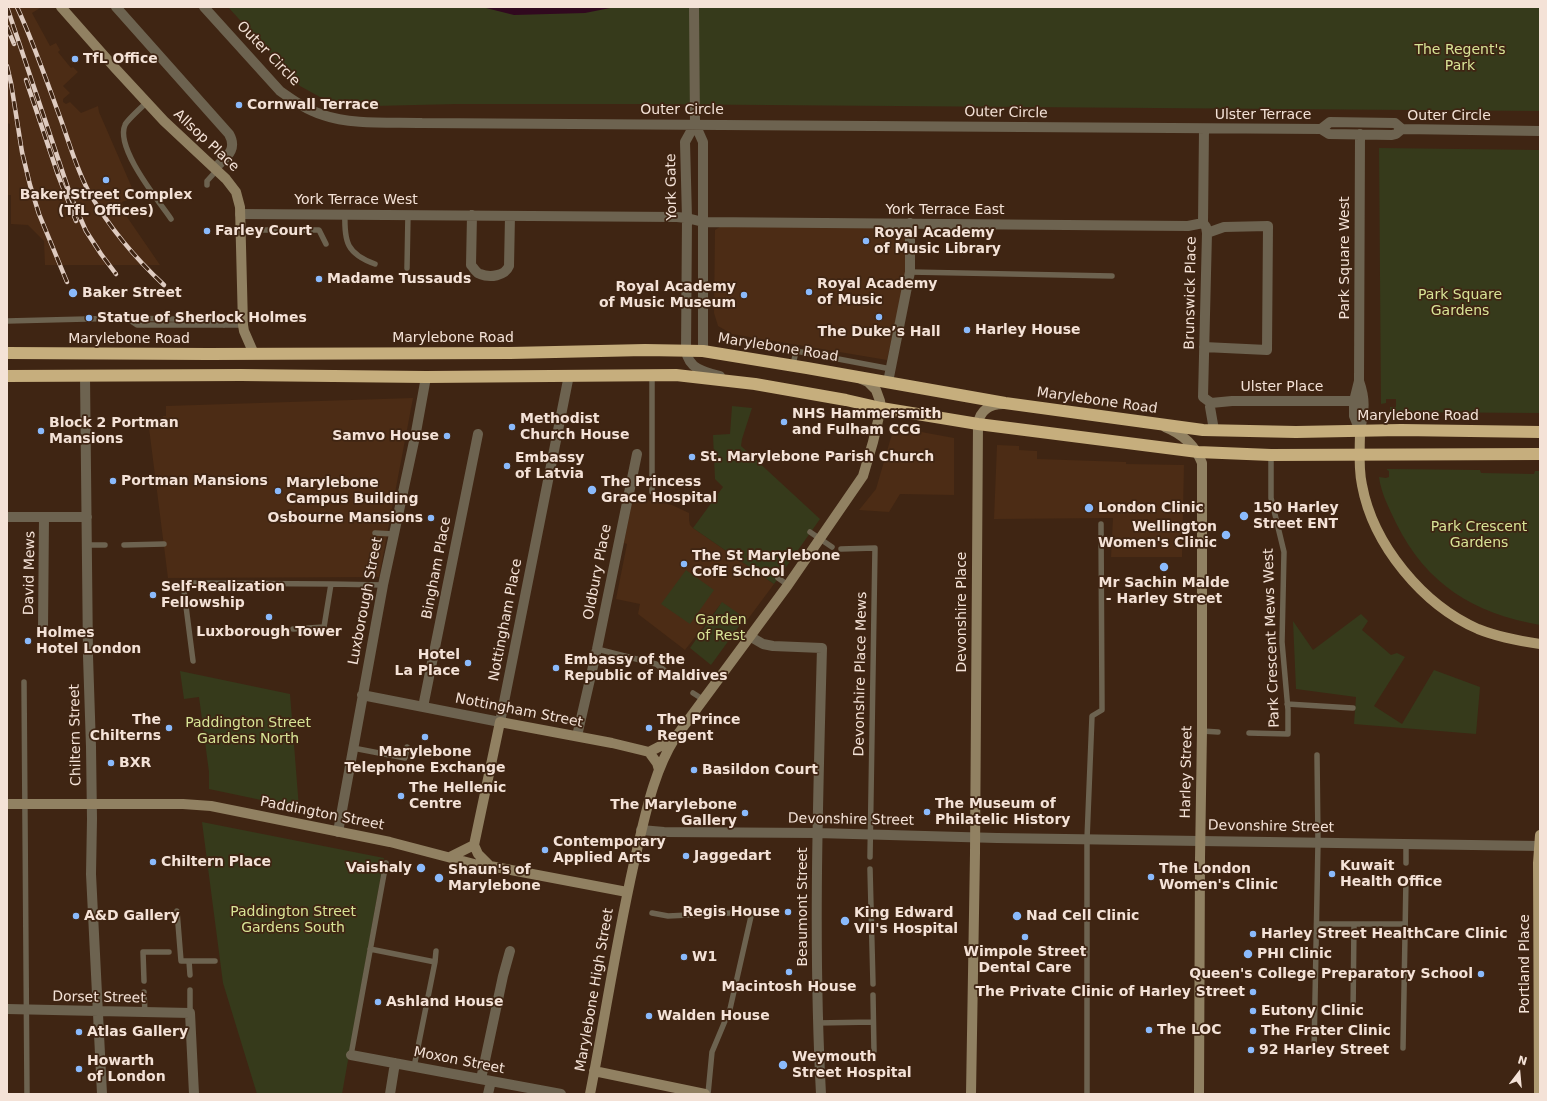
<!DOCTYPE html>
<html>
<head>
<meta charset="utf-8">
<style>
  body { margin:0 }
  #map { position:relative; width:1547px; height:1101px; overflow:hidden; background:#3f2513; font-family:"DejaVu Sans",sans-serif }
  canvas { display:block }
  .frame { position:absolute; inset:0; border:8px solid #f4e2d7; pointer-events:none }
  .north { position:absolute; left:1499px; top:1053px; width:40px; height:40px; -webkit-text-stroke:3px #3f2513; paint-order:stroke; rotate:16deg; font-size:11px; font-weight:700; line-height:16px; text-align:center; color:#f4e2d7 }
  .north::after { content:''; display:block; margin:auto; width:14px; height:18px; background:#f4e2d7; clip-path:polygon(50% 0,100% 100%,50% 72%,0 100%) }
</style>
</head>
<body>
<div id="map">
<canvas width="1547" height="1101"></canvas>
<div class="frame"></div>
<div class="north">N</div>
</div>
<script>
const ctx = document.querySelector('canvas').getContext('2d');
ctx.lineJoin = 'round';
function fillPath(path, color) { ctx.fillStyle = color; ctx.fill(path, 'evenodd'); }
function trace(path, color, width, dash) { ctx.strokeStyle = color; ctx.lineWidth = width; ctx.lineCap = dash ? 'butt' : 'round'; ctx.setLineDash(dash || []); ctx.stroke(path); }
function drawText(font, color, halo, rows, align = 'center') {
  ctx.font = font + ' "DejaVu Sans",sans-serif'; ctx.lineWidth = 3.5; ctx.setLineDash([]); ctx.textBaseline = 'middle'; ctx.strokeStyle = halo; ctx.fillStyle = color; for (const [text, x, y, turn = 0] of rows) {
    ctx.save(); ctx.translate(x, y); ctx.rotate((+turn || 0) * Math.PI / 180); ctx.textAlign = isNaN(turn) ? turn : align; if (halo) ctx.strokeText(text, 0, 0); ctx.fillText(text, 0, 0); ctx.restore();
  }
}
const built = new Path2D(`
  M7,7h32l1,1 -8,5 18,33 6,-3 4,7 -2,2 13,16 2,-1 5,5 -15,14 7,7 -7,6v3l3,2 4,-2 11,11 17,-7 1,6 37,85 -14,5 3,12 35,51h-115l-1,-24 -16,-16 -17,-1v-29h-3l2,-71 -3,-1z
  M723,225l182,3 2,42 -20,90 -155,-26 -14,-8 -4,-13 1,-83z
  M413,398l-34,179 -211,1 -19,-150h15l-1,-12h3v-10z
  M894,427l60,11v57l-54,-1 -11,18 -30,-2 17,-21z
  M997,445l22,1v4l18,1v8l89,3v2l58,1 -2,92h-71l2,-39 -119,1z
  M633,497l39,8 17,8v7l1,5 3,3 81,56 -29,39 -25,-18 -35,45 -47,-36 2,-10 -24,-5 11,-55 -3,-1z`);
const green = new Path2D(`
  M228,7h1312v104l-904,-7h-179l-83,2 -35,-3 -19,-6 -20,-11z
  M1379,148l161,2v263l-152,-1v-1l2,-1v-3h6v-8h-10v4l-5,1z
  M732,406l20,2 -10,31 -1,7 79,73 -46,65 -81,-56 30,-41 -8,-8 -2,-44 17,-1z
  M1387,469l93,1 1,3 53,1 1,-3h5v154c-67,-12 -113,-40 -144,-102 -7,-15 -15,-30 -17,-46l7,1 3,-1v-6l-2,-1z
  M686,570l28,20 -24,34 -29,-20z
  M722,602l23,16 -34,47 -21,-17z
  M1361,614l7,7 -6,9 29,25 6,-2 8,4 -31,49 28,18 32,-54 46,17 -4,47 -122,-10 2,-27 -60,-8 -3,-68 20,29z
  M180,671l110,23 9,114 -90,-19v-17l-10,-75 -15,2z
  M202,822l182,36 -42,236h-85l-34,-111z`);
const water = new Path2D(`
  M482,7h133l-30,6 -71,2z`);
const lane = new Path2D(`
  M147,102c-5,5 -20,18 -22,23 -10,23 33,75 46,94
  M207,185v-4l10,-11
  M345,214c-1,28 2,40 30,50
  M241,230h78l7,14
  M407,268l1,-54
  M910,272l202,4
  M128,319l9,6h106
  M7,321l119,-3 93,2 5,5
  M793,365l3,-14 95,18
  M652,492v-117
  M810,532l22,15
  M375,533l19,1
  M87,545h18
  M124,545l40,-1
  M841,549l34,-1 -5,309
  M778,578l10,7
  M293,629l31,-2 7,-43 52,1
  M597,649l59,15 19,14
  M193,661l-10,-78 148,1
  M24,682l3,412
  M693,693l11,7
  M1287,704l66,4
  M1202,731l16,1
  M1249,733l39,1v-24l-6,-68 2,-90 -13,-54v-43
  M353,748l52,10 2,-11
  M1406,863v-20
  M870,869l3,115
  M177,911l4,50h34
  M652,913l16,3 84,-4 -22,97 -18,43 -4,42
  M1317,924h88
  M370,949l65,13 -21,105
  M189,961l1,14
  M435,962l1,-11
  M144,981l-1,-29h26
  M144,992l1,21
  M873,995l1,56
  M190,1013v-23
  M1353,1014l1,-90
  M817,1023l56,-1
  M1403,1048l3,-169
  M1314,1052l4,-210 -1,-87
  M351,1055l35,-192
  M1087,1094v-255l5,-123 10,-6 -1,-186`);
const street = new Path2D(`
  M116,7l113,127c9,16 -3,23 -14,34
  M204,7l76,84c14,10 27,19 43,24 28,10 69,7 99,8l899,6 8,5 63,1 4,-1 6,-5 138,2
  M694,7l1,117 -10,18 2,76 -1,133c3,18 18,21 34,25
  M695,124l8,18v209
  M1204,129l-1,94 3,4 1,6 -4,164 8,6
  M1321,129l9,-7 65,1 7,6
  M240,214l437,3 10,1 16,4 485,4 15,-3
  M472,215l-1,50c3,3 5,8 9,9 10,4 25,2 29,-8l1,-50
  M1204,347l63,3 1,-124 -44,1 -17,6
  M85,376l3,280 3,91 1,72 -1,55 11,220
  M1359,381c7,20 5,29 1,50
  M888,382l22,-110v-49
  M1211,403l21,-2h122
  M1211,403l-1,4 4,23
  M1360,431l-6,-15v-15l5,-20 1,-247
  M7,517h80
  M43,630l1,-113
  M751,637l12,7 10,2 49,2c-4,149 -9,298 -1,446
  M362,695l138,27 69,-347
  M423,707l55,-273
  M577,736l20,-87 40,-195
  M641,830l23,2 153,1 180,5 543,8
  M338,832l45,-247 33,-153 10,-55
  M7,1009l183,4 4,81
  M351,1055l210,39
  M481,1079l22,-103 7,-25
  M390,1094l5,-31
  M488,1094l3,-13`);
const secondary = new Path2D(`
  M61,7l54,61 49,53 62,58 10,13 4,15 3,118 1,6 10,23
  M1165,427c18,7 30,18 37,36v268l-2,128 -1,235
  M649,752l25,-13
  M7,804h176l28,2 179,36 88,23 12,1 137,26
  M474,845l4,9 12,12
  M450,857l24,-12 26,-123 112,21 29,7 8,2 8,11 2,7
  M594,1071l111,23
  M590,1094c16,-81 28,-164 47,-244 9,-38 17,-79 38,-112l113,-153 75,-109 10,-34 8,-34 -1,-7 -4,-11 -8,-8 -7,-3
  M971,1094l4,-241 3,-429c2,-14 12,-20 25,-20`);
const primary = new Path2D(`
  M1360,431c0,18 -2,36 2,54 11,60 61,120 116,144 20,8 41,12 62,15
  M1539,1094l-1,-231 2,-28`);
const highway = new Path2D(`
  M7,353l201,1 302,-1 135,-3 58,1 104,17 198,35 198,27 93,2 105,-2 139,2
  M7,376l234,-1 185,2 250,-2 79,9 91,16 35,8 97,16 220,28 73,3 269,-1`);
const rail = new Path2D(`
  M7,7l64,190 15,34 15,23 15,20
  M17,7c17,37 30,75 44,113 9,25 16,51 29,74 20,34 45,64 74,91
  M7,27l7,17
  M7,66l4,17 11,69 8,33 9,29 28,68
  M26,80l32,95 18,46`);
const markers = [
  [75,59,4,"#8abafc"],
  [239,105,4,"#8abafc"],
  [106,180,4,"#8abafc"],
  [207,231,4,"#8abafc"],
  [866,241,4,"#8abafc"],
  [319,279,4,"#8abafc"],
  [809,292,4,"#8abafc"],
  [73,293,5,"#8abafc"],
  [744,295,4,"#8abafc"],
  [879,317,4,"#8abafc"],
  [89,318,4,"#8abafc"],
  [967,330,4,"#8abafc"],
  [784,422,4,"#8abafc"],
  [512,427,4,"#8abafc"],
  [41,431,4,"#8abafc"],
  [447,436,4,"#8abafc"],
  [692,457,4,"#8abafc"],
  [507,466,4,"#8abafc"],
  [113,481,4,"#8abafc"],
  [592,490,5,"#8abafc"],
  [278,491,4,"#8abafc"],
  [1089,508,5,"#8abafc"],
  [1244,516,5,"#8abafc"],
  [431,518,4,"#8abafc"],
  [1226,535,5,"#8abafc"],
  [684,564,4,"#8abafc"],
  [1164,567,5,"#8abafc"],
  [153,595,4,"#8abafc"],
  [269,617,4,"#8abafc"],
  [28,641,4,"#8abafc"],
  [468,663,4,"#8abafc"],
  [556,668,4,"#8abafc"],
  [169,728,4,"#8abafc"],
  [649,728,4,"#8abafc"],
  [425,737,4,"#8abafc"],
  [111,763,4,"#8abafc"],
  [694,770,4,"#8abafc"],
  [401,796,4,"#8abafc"],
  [927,812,4,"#8abafc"],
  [745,813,4,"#8abafc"],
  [545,850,4,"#8abafc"],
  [686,856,4,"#8abafc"],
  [153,862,4,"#8abafc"],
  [421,868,5,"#8abafc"],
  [1332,874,4,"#8abafc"],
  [1151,877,4,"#8abafc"],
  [439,878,5,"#8abafc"],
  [788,912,4,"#8abafc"],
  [76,916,4,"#8abafc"],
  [1017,916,5,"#8abafc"],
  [845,921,5,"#8abafc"],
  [1253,934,4,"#8abafc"],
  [1025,937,4,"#8abafc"],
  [1248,954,5,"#8abafc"],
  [684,957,4,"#8abafc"],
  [789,972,4,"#8abafc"],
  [1481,974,4,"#8abafc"],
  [1253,992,4,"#8abafc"],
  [378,1002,4,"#8abafc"],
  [1253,1011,4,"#8abafc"],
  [649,1016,4,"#8abafc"],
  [1149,1030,4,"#8abafc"],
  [1253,1031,4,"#8abafc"],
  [79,1032,4,"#8abafc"],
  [1251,1050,4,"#8abafc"],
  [783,1065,5,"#8abafc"],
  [79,1069,4,"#8abafc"]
];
const parkNames = [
  ["The Regent's",1460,50],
  ["Park",1460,66],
  ["Park Square",1460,295],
  ["Gardens",1460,311],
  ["Park Crescent",1479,527],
  ["Gardens",1479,543],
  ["Garden",721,620],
  ["of Rest",721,636],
  ["Paddington Street",248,723],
  ["Gardens North",248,739],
  ["Paddington Street",293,912],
  ["Gardens South",293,928]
];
const streetNames = [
  ["Outer Circle",268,54,46],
  ["Outer Circle",682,110],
  ["Outer Circle",1006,113,1],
  ["Ulster Terrace",1263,115],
  ["Outer Circle",1449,116],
  ["Allsop Place",206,141,43],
  ["York Gate",672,187,-91],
  ["York Terrace West",356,200],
  ["York Terrace East",945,210],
  ["Park Square West",1345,258,-90],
  ["Brunswick Place",1191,293,-89],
  ["Marylebone Road",453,338],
  ["Marylebone Road",129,339],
  ["Marylebone Road",778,348,9],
  ["Ulster Place",1282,387],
  ["Marylebone Road",1097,401,8],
  ["Marylebone Road",1418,416],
  ["Bingham Place",437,568,-79],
  ["Oldbury Place",598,572,-79],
  ["David Mews",30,573,-89],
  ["Luxborough Street",366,601,-79],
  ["Devonshire Place",962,612,-90],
  ["Nottingham Place",506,620,-79],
  ["Park Crescent Mews West",1272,638,-92],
  ["Devonshire Place Mews",861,674,-89],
  ["Nottingham Street",519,711,11],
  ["Chiltern Street",76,735,-91],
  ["Harley Street",1187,772,-89],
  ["Paddington Street",322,814,11],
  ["Devonshire Street",851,820,1],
  ["Devonshire Street",1271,827,1],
  ["Beaumont Street",803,907,-90],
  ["Portland Place",1525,964,-90],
  ["Marylebone High Street",595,990,-80],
  ["Dorset Street",99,998,1],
  ["Moxon Street",459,1061,11]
];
const poiNames = [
  ["TfL Office",83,59],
  ["Cornwall Terrace",247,105],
  ["Baker Street Complex",106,195,"center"],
  ["(TfL Offices)",106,211,"center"],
  ["Farley Court",215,231],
  ["Royal Academy",874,233],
  ["of Music Library",874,249],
  ["Madame Tussauds",327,279],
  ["Royal Academy",817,284],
  ["of Music",817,300],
  ["Royal Academy",736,287,"right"],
  ["of Music Museum",736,303,"right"],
  ["Baker Street",82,293],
  ["Statue of Sherlock Holmes",97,318],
  ["Harley House",975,330],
  ["The Duke’s Hall",879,332,"center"],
  ["NHS Hammersmith",792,414],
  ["and Fulham CCG",792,430],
  ["Methodist",520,419],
  ["Church House",520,435],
  ["Block 2 Portman",49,423],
  ["Mansions",49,439],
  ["Samvo House",439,436,"right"],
  ["St. Marylebone Parish Church",700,457],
  ["Embassy",515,458],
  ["of Latvia",515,474],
  ["Portman Mansions",121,481],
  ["The Princess",601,482],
  ["Grace Hospital",601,498],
  ["Marylebone",286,483],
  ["Campus Building",286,499],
  ["London Clinic",1098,508],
  ["150 Harley",1253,508],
  ["Street ENT",1253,524],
  ["Osbourne Mansions",423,518,"right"],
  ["Wellington",1217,527,"right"],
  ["Women's Clinic",1217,543,"right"],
  ["The St Marylebone",692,556],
  ["CofE School",692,572],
  ["Mr Sachin Malde",1164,583,"center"],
  ["- Harley Street",1164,599,"center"],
  ["Self-Realization",161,587],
  ["Fellowship",161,603],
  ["Luxborough Tower",269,632,"center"],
  ["Holmes",36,633],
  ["Hotel London",36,649],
  ["Hotel",460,655,"right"],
  ["La Place",460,671,"right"],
  ["Embassy of the",564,660],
  ["Republic of Maldives",564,676],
  ["The",161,720,"right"],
  ["Chilterns",161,736,"right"],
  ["The Prince",657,720],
  ["Regent",657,736],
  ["Marylebone",425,752,"center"],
  ["Telephone Exchange",425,768,"center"],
  ["BXR",119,763],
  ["Basildon Court",702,770],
  ["The Hellenic",409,788],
  ["Centre",409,804],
  ["The Museum of",935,804],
  ["Philatelic History",935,820],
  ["The Marylebone",737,805,"right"],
  ["Gallery",737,821,"right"],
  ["Contemporary",553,842],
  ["Applied Arts",553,858],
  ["Jaggedart",694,856],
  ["Chiltern Place",161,862],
  ["Kuwait",1340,866],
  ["Health Office",1340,882],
  ["Vaishaly",412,868,"right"],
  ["The London",1159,869],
  ["Women's Clinic",1159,885],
  ["Shaun's of",448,870],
  ["Marylebone",448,886],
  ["Regis House",780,912,"right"],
  ["King Edward",854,913],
  ["VII's Hospital",854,929],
  ["A&D Gallery",84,916],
  ["Nad Cell Clinic",1026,916],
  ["Harley Street HealthCare Clinic",1261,934],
  ["Wimpole Street",1025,952,"center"],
  ["Dental Care",1025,968,"center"],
  ["PHI Clinic",1257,954],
  ["W1",692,957],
  ["Queen's College Preparatory School",1473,974,"right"],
  ["Macintosh House",789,987,"center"],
  ["The Private Clinic of Harley Street",1245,992,"right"],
  ["Ashland House",386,1002],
  ["Eutony Clinic",1261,1011],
  ["Walden House",657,1016],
  ["The LOC",1157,1030],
  ["The Frater Clinic",1261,1031],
  ["Atlas Gallery",87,1032],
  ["92 Harley Street",1259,1050],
  ["Weymouth",792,1057],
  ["Street Hospital",792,1073],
  ["Howarth",87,1061],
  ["of London",87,1077]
];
fillPath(built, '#4c2c15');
fillPath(green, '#363a1b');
fillPath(water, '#31091f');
trace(lane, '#6d6350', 5.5);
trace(street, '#6d6350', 10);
trace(secondary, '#918162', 10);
trace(primary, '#ad9970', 10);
trace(highway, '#c6ae7d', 12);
trace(rail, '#decbc0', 4.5);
trace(rail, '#3f2513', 3, [9]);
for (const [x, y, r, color] of markers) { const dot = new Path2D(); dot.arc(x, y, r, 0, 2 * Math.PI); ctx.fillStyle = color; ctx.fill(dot); trace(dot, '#3f2513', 1.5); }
drawText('14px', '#d8e496', '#3f2513', parkNames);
drawText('14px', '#f4e2d7', '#3f2513', streetNames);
drawText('bold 14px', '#f4e2d7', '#3f2513', poiNames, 'left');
</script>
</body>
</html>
